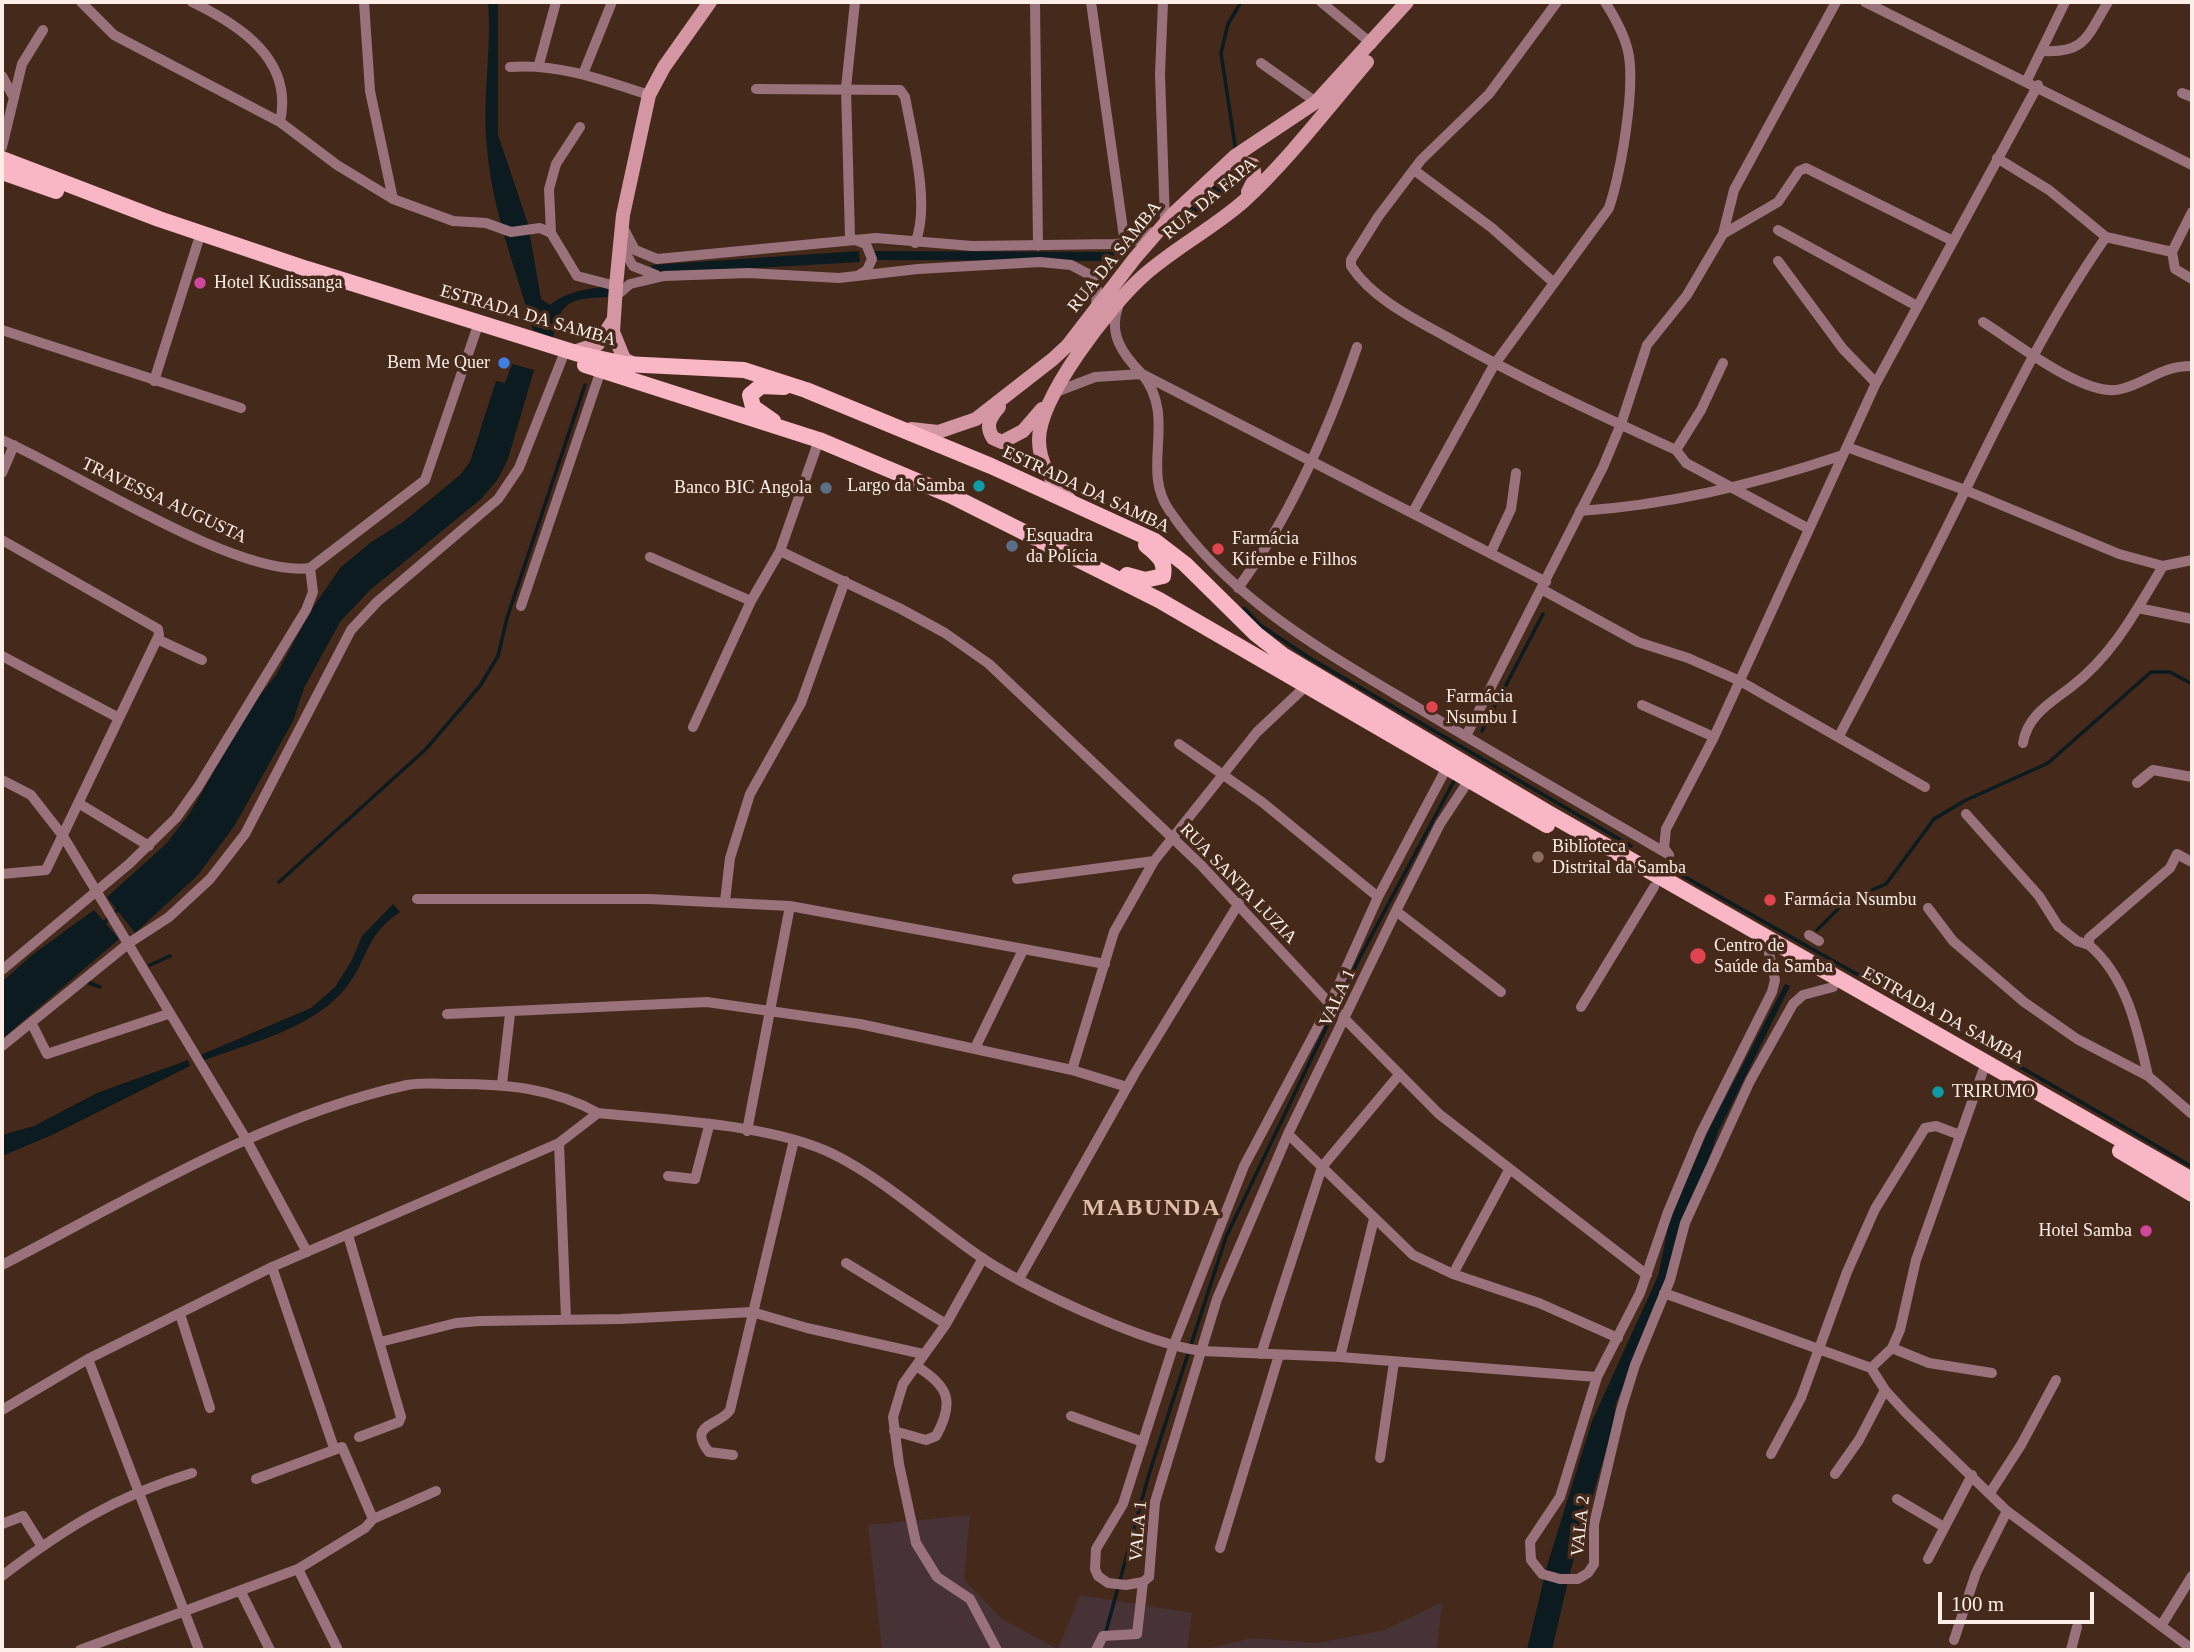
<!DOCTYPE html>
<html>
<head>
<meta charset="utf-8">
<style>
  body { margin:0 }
  #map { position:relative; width:2194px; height:1652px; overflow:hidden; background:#45291b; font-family:Georgia,serif }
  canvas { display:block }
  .frame { position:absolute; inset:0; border:4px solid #fdeee7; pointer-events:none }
  .scale { position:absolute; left:1938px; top:1592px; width:156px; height:32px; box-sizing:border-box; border:4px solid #fdeee7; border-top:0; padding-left:9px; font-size:21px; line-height:24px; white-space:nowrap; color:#fdeee7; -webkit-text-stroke:5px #45291b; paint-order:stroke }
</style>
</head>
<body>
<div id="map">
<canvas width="2194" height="1652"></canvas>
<div class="frame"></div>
<div class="scale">100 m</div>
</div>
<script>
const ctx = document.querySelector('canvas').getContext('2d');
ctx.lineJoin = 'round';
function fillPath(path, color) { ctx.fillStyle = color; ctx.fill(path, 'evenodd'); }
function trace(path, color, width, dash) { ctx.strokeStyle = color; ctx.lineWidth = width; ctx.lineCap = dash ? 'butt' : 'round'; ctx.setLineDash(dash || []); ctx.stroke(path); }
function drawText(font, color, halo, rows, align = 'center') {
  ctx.font = font + ' Georgia,serif'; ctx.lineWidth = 7; ctx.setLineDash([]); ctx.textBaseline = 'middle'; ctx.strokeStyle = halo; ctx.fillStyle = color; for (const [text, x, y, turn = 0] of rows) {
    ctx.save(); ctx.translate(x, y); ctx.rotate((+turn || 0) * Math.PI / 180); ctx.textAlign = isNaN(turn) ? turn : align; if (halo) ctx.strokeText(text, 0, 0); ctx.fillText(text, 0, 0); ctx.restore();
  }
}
const commercial = new Path2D(`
  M970,1515l-6,65 38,39 56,30 22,-54 112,18 -5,37h-305l-14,-125z
  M1442,1602l-5,48h-236l51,-12 65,5 68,-13z`);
const water = new Path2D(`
  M488,2h9l1,3v130l30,89 13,75 9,6c17,-14 37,-16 59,-19l-1,11c-38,2 -47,2 -55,41l-20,-8c-17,-61 -41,-119 -46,-183 -5,-49 5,-97 1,-145z
  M1221,179l10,7 -61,55 -6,-8z
  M859,251l1,11 -208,12 -1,-9z
  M875,251l239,1v9l-239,-1z
  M512,364l22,6 -26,89 -10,20 -17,20 -111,91 -30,32 -36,66 -11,33 -58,104 -37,50 -63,58 -28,-36 59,-53 24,-31 62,-108 24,-30 34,-63 30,-44 30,-25 33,-21 57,-47 10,-13 26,-81 9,2z
  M393,904l7,8c-36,25 -30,43 -52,73 -32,43 -98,58 -146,76l-4,-5 113,-48 24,-21 17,-27 10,-24z
  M94,910l25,29 -117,100v-57l30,-27z
  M1785,984l5,2 -72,146 -49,146 -53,125 -3,24 -43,145 -18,78h-25l20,-84 45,-145 66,-145 12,-58 40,-91z
  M188,1060l2,6 -138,69 -50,21v-21l32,-9 63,-33z`);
const stream = new Path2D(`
  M1236,152l-15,-99 7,-29 13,-22
  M1244,608l16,17 48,32 323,189
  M1482,731l61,-117
  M1673,870c173,99 348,195 519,297
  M279,882l147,-133 54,-63 18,-30 9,-38 78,-233
  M101,926l19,-19
  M1817,930l29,-29 40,-17 48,-65 30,-18 84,-38 103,-91h19l22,12
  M150,965l20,-9
  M87,982l13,5
  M1105,1635l44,-161 77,-237 133,-278 96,-180`);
const street = new Path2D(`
  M81,2l33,33 166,87 57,43 56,34 60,22 33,2 25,9 29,-4 11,5
  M192,2c48,23 102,58 88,120
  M364,2l6,89 23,108
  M855,2l-9,86 4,150 16,6 6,15 -5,11 -8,5
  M1035,2l3,244
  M1091,2l34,242
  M1163,2l-3,72 5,148
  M1321,2l51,42
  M1557,2l-68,92 -68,66 -43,57 -27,43v6c21,32 61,52 94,70 74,42 152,78 231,114l10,13 123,66
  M1865,2l327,163
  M2041,51c45,3 46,-15 67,-49
  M1261,63l55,39
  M539,64l17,-62
  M510,67c48,-4 93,13 139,28
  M583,74l29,-72
  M2,76l11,20
  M2027,80l38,-78
  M756,89l144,1 5,7c7,39 26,109 10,146
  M2182,93l10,4
  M580,127l-24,37 -7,25 2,44 26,43 39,10
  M2,147l20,-83 21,-34
  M1997,158l52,32 57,47
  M1414,170l78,58 61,54
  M624,229l11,21 22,9 219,-21 96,8 144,-2 21,-4 16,-8
  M1778,230l139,76
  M1723,234l55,-32 21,-31 7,-3 145,72
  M622,247l11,19 23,9
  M2172,252l3,17 17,10
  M1778,261l65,88 33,34
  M615,297l15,-13 34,-8 84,-3 91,5 79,-9 122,-7 31,3 21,11 5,13 -1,18
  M1118,307c-10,27 5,48 24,67l404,208
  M1983,322c32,20 103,77 138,67 28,-7 39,-23 71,-23
  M2,330l239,78
  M1142,374c36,44 -2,94 27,136 62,91 158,143 251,199 81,49 164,96 246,144
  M154,381l44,-139
  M1056,392l39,-15 47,-3
  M2,440c72,31 235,138 308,128l115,-88 51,-149
  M1847,447l118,43 154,64 44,12 29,-6
  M1676,450l25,-40 22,-47
  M2,473l12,-28
  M1580,511c91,-6 177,-27 263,-56
  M1413,512l81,-147 115,-157c12,-37 27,-120 19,-157 -4,-17 -14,-35 -23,-49
  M2,540l156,89 1,6c-38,78 -75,157 -113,235l-44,4
  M780,551l121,58 44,24 44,31 212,201 129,139 109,110 208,161
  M1491,552l20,-43 5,-36
  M650,557l101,44
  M1238,588c53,-72 90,-157 119,-241
  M1543,590l95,52 50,16 52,23 185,106
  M521,606l80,-236
  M2138,608l54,11
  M157,639l45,21
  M2,656l115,61
  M1642,705l72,32
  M693,727l58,-126 29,-50 39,-111
  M1466,736l137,-269 18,-43 26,-79 40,-50 36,-61 11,-44 102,-188
  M1839,736c41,-77 81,-154 120,-233 45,-91 88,-182 147,-266l66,15 20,-40
  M2023,743c4,-27 27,-40 48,-56 42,-32 65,-76 92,-121
  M1179,744l83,58 116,95
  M1447,767l-69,130 -48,107 -86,162 -70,178 -51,160 -27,45 -1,20 3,7 10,7 18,2 17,-3 6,-5 6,-75 62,-203 71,-165 108,-223 44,-87 29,-44
  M2,780l29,15 32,41 183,303 61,113
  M2137,783l16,-13 39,7
  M80,804l69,42
  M1966,814l73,82 19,30 19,15 12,4
  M1669,855l-5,-7 2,-19 48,-92 162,-354 162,-298
  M1017,879l137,-18
  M417,899h233l140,7 315,58
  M725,901l5,-43 20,-64 51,-91 44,-122
  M1928,908l25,33 71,61 53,37 71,37 44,38
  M1396,911l105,81
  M1809,935l10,6
  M1769,953l6,27 -3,12 -71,141 -33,79 -28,81 -43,84 -37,120 -30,45 1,18 11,14 18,5h18l10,-6 6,-9v-40l27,-114 14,-45 35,-85 15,-57 65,-142 43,-77 10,-9 30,-8
  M2,970l127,-106 47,-46 22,-31 108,-177 7,-18 -3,-24
  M1581,1007l73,-120
  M447,1014l260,-12 153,22 212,46 55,17
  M32,1024l15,30 121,-40
  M2,1046l127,-103 40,-26 41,-38 35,-45 106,-204 26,-28 121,-103 21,-31 43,-109
  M975,1048l48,-98
  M1072,1070l42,-138 40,-71 103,-129 50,-47
  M2148,1076c-10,-45 -21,-99 -59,-131v-7l81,-70 7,-14 15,8
  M502,1084l8,-70
  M747,1131l43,-225
  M1288,1134l125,121 40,19 86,29 79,35
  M559,1143l7,176
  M668,1176l27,3 14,-53
  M348,1235l53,182 -2,5 -40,15
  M983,1258l-37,66 -43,60 -10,33 6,47 17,79 21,34 33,22 27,51
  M846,1263l100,61
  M2,1265c130,-67 260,-148 405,-180 15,-3 32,-1 48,-1 51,0 98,4 143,29
  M272,1267l62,181
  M1453,1274l56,-104
  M1019,1279l116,-206 104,-170
  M1664,1293l207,75 14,22 21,23 101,98 185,138
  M180,1314l30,94
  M380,1342l76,-19 24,-2 141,-2 131,-7 55,16 116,26
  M1892,1348l37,15 63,10
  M1261,1354l61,-187 77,-92
  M1340,1357l34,-138
  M88,1359l111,291
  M1871,1368l21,-20 8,-18 16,-70 67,-189
  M2,1410l86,-51 184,-92 287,-124 39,-30c68,7 174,11 235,41 54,27 99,70 149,104 48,32 164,86 220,93l138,6 257,20
  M1071,1416l72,26
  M894,1431l32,9 10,-4c19,-34 13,-50 -20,-70
  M1771,1454l30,-56 46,-126 28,-63 50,-81 11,-2 24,9
  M733,1455l-24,-3c-23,-28 12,-27 21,-42l64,-270
  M1380,1458l14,-96
  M1835,1474l24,-34 26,-50
  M256,1479l86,-32 31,72
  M1990,1493l31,-48 35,-65
  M1897,1499l47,28
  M2,1524l21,-8 18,29
  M1220,1548l59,-193
  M1928,1559l44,-84
  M298,1569l39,79
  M2,1576c64,-49 113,-79 190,-103
  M241,1592l29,58
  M2161,1626l31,-50
  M1954,1640l22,-67 31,-62
  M80,1650l218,-81 67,-41 8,-9 63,-28
  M1096,1650l7,-14 34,-2 6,-52
  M2071,1650l6,-23`);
const secondary = new Path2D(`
  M1227,168l12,-6 14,3 2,13 -7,14
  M574,352l24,-8 14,-22
  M636,365l-12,-6 -11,-27 3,-46 7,-71 26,-120 15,-28 46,-65
  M999,407c-9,10 -14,19 -6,31l9,4 21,-11 19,-22
  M911,429l27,3 38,-13 77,-60 15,-14 67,-87 39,-45 61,-57 81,-54 91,-100
  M1070,500c-17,-16 -31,-35 -31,-60 0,-43 71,-134 103,-163 31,-28 70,-48 102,-76 45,-42 83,-92 123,-139`);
const primary = new Path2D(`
  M2,159l157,60 148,50 272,85 46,10 119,6 62,20 185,76 164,75 30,23 71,70 28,22 264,157 644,367
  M2,172l54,19
  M585,365l234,75 131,55 209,105 388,225
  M773,421l-20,-14 -3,-12 11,-9 23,1
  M1127,575l18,5 18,-4c3,-16 -6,-21 -17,-31
  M2120,1151l72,43`);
const markers = [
  [200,283,7,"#d1479c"],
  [504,363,7,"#3f7fe0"],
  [979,486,7,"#0f9aa8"],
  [826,488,7,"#5c6f8a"],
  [1012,546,7,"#5c6f8a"],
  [1218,549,7,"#e0444e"],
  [1432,707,7,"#e0444e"],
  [1538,857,7,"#8d6e63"],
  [1770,900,7,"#e0444e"],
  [1698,956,9,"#e0444e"],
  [1938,1092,7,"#0f9aa8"],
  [2146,1231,7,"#d1479c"]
];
const streetNames = [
  ["RUA DA FAPA",1210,199,-40],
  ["RUA DA SAMBA",1115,257,-51],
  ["ESTRADA DA SAMBA",528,316,16],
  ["ESTRADA DA SAMBA",1086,490,25],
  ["TRAVESSA AUGUSTA",164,501,25],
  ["RUA SANTA LUZIA",1238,884,46],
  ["VALA 1",1338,998,-65],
  ["ESTRADA DA SAMBA",1943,1016,29],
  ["VALA 2",1581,1526,-84],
  ["VALA 1",1139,1531,-85]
];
const poiNames = [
  ["Hotel Kudissanga",214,283],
  ["Bem Me Quer",490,363,"right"],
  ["Largo da Samba",965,486,"right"],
  ["Banco BIC Angola",812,488,"right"],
  ["Esquadra",1026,536],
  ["da Polícia",1026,557],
  ["Farmácia",1232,539],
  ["Kifembe e Filhos",1232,560],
  ["Farmácia",1446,697],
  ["Nsumbu I",1446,718],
  ["Biblioteca",1552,847],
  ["Distrital da Samba",1552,868],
  ["Farmácia Nsumbu",1784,900],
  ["Centro de",1714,946],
  ["Saúde da Samba",1714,967],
  ["TRIRUMO",1952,1092],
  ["Hotel Samba",2132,1231,"right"]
];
const districtNames = [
  ["MABUNDA",1152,1209]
];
fillPath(commercial, '#473235');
fillPath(water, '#0b1b1f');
trace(stream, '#0b1b1f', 3.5);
trace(street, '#9a727b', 10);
trace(secondary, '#d596a4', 14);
trace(primary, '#f9b7c6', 16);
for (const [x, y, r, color] of markers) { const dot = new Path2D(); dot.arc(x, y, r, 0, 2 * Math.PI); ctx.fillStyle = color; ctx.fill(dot); trace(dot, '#45291b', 2.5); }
drawText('18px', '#fdeee7', '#45291b', streetNames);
drawText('18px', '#fdeee7', '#45291b', poiNames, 'left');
ctx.letterSpacing = '2px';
drawText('bold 24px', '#dfbcaa', '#45291b', districtNames);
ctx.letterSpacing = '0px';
</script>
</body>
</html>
